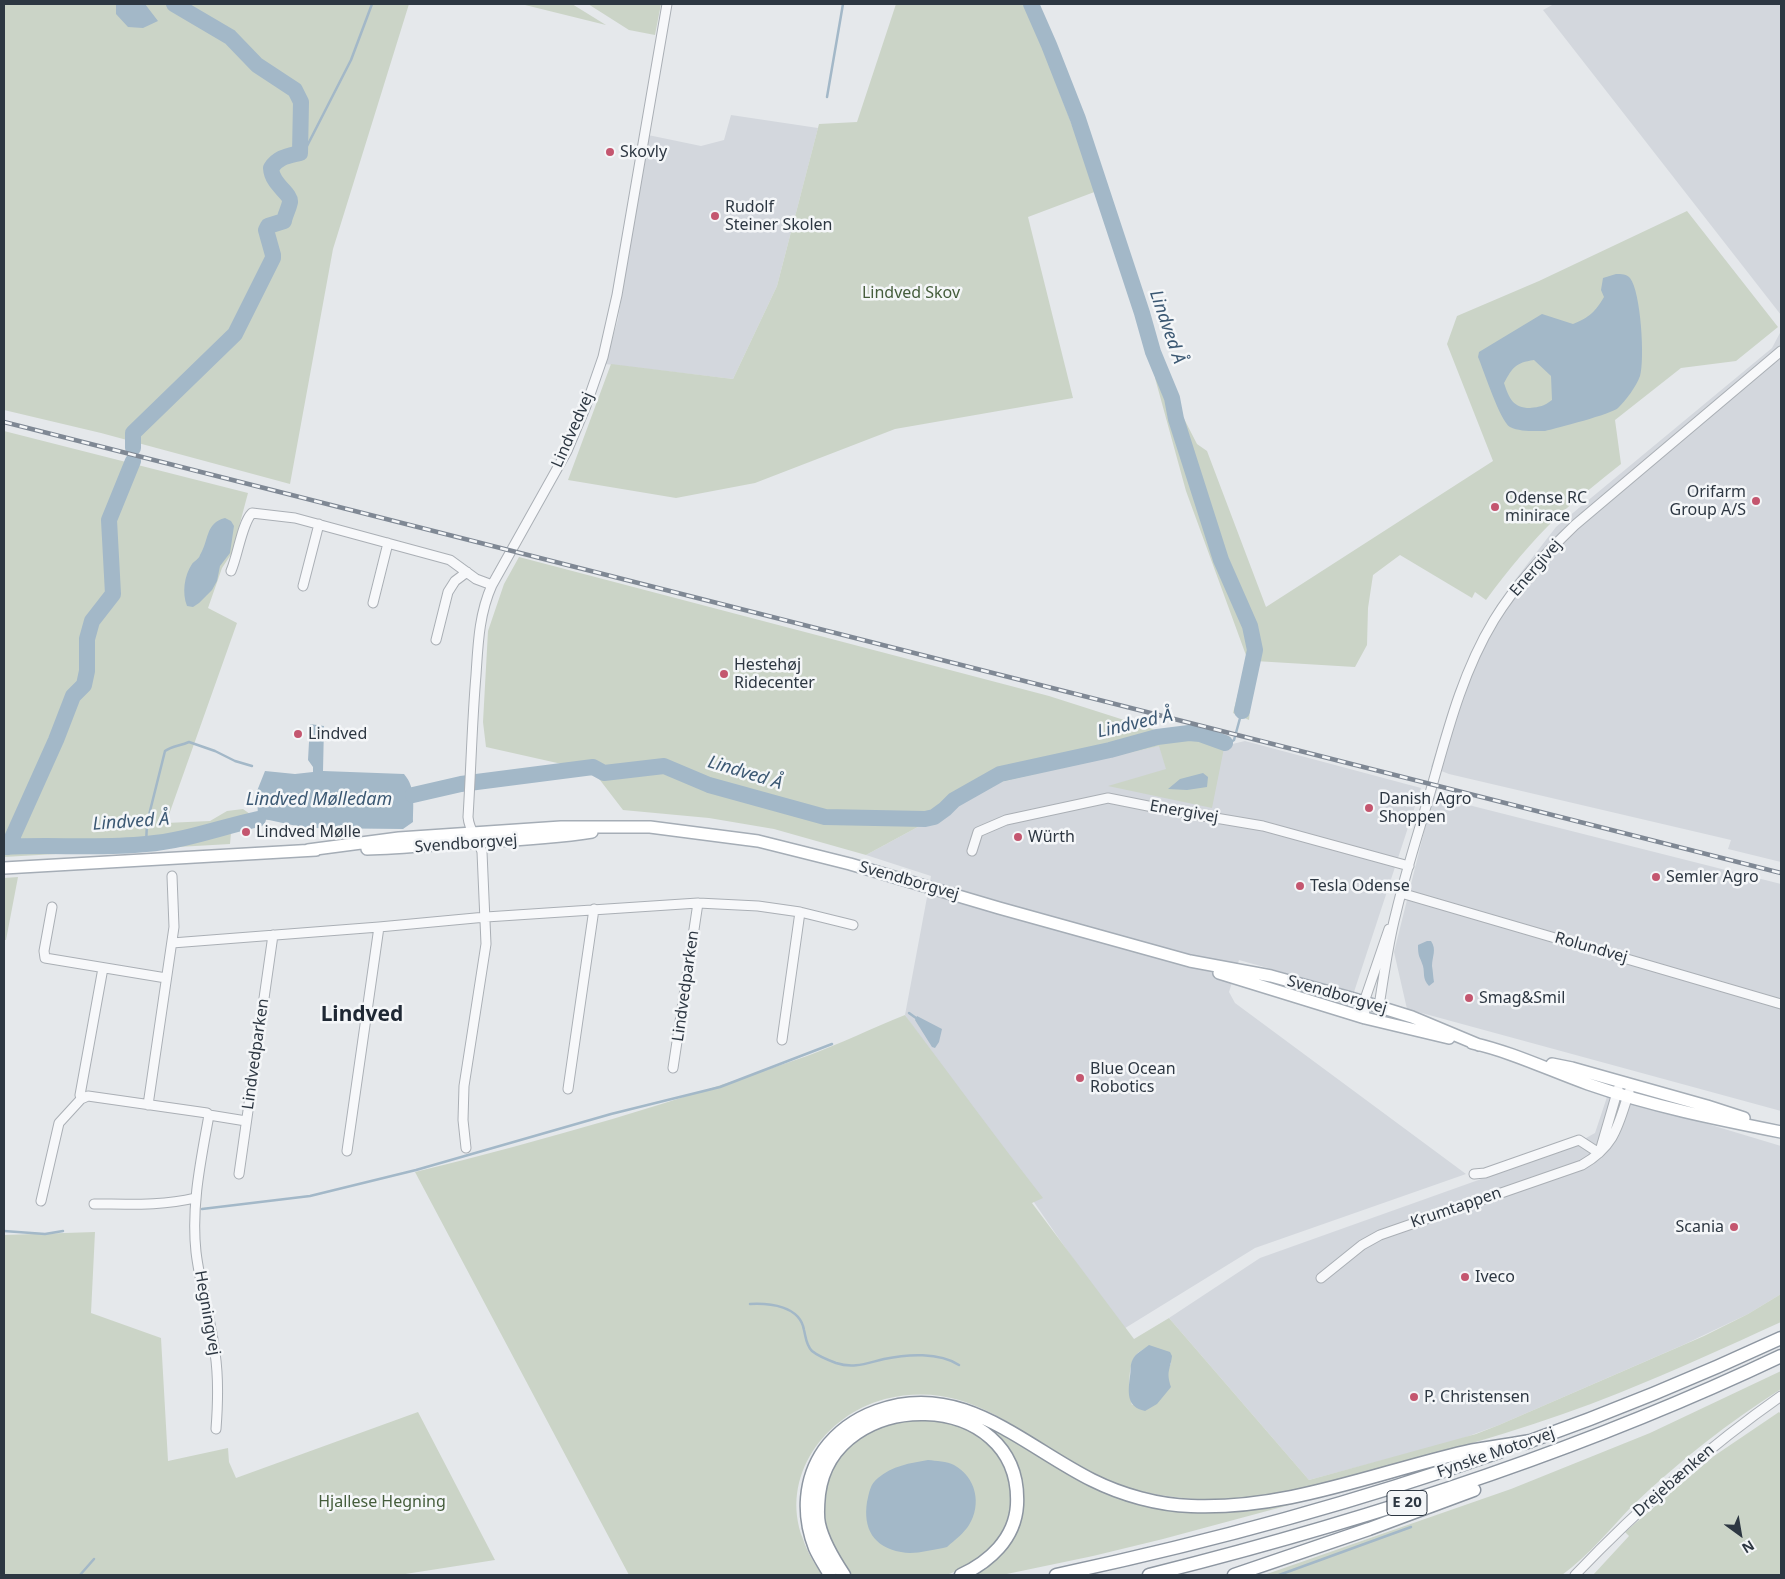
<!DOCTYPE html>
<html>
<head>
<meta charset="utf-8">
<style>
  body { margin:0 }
  #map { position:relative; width:1785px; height:1579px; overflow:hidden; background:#e5e8eb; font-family:"Noto Sans",sans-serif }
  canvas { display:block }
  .frame { position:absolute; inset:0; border:5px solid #2d3742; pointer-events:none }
  .north { position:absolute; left:1715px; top:1509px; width:50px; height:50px; -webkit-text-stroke:4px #f4f6f8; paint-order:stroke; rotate:148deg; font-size:14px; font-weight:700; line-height:20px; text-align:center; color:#2d3742 }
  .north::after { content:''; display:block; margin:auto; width:18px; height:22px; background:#2d3742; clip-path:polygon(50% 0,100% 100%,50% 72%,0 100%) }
</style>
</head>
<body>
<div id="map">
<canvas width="1785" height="1579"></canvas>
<div class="frame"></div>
<div class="north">N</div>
</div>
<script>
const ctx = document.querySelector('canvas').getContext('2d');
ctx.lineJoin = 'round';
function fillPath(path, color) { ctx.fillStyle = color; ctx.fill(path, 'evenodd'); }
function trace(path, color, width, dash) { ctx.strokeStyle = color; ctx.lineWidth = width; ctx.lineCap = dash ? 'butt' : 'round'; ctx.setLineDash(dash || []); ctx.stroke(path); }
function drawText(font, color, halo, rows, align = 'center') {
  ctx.font = font + ' "Noto Sans",sans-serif'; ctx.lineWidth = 5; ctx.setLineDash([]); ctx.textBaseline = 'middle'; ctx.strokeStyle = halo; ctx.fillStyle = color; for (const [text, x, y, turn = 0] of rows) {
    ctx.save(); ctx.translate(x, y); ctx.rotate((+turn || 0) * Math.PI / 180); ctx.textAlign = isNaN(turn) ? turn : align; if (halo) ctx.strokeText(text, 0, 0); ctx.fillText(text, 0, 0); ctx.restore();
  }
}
const built = new Path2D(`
  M1554,4h227v311l-238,-305z
  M731,115l87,13 -41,158 -44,93 -128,-15 13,-45 30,-184 53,11 23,-6z
  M1781,331v531l-53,-13 3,-9 -282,-66 -18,-7 39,-113 45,-74 41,-53 216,-179z
  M1184,740l40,6 21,-5 176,47 -67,204 -115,-32 -10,32 6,11 231,171 -211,74 -133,82 -217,-315 26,-139 -65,-21 135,-73z
  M1433,796l348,88v227l-374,-102 -13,-57z
  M1608,1094l173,52v148l-33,20 -65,31 -184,80 -41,15 -149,40 -140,-162 91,-60 308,-110 27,-15z`);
const green = new Path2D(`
  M4,4h405l-76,245 -43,235 -189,-51 -97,-23z
  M521,4h51l34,21z
  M588,4h73l-6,31 -26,-5z
  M896,4h130l71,187 -69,26 45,181 -178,31 -140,54 -79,15 -108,-18 43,-116 122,15 44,-93 42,-162 38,-2z
  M1687,211l91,116 -42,34 -55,7 -66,52 6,44c-21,17 -42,33 -62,51 -27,26 -51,55 -73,85l-11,-8 -3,6 -72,-43 -27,20 -5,33 -1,37 -12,22 -100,-6 -6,59 -16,-7 14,-55 -61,-167 -31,-113 7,-2 35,68 10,7 59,156 227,-146 -46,-117 10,-28 82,-35z
  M4,431l244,62 -16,60 -10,15 -14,40 29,15 -71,200 44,-2 17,-10 16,-2 7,5 -1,5 -17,3 -2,22 -226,13z
  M519,557l530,139 122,39c25,-3 31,0 54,8l-13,65 -104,-22 58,-17 -7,-23 -158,36 -135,73 -92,-26 -65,-11 -86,-8 -30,-39 -107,-24 -3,-25 5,-91 16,-47z
  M18,877l-12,63h-2v-62z
  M905,1015c46,61 91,123 138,183l-11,5 102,136 35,-21 140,162 167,-46 23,-9 205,-89 44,-22 33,-20v28c-53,24 -107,49 -162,71 -75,30 -153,53 -230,73 -70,19 -142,40 -215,31 -39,-4 -78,-19 -111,-40 -58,-36 -104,-76 -178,-58 -60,16 -106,78 -82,140 4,13 12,25 19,36h-193l-214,-403c132,-32 264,-71 392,-116 33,-12 65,-28 98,-41zM1146,1348l25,15 -3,7 -1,6 -35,29c-3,-12 -5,-40 4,-50 2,-3 6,-5 10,-7z
  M95,1232l-4,81 70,25 7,123 60,-13 1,14 7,16 182,-66 77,148 -96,15h-395v-340z
  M1781,1371v18c-52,33 -103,73 -148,116 -23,24 -44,50 -71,70h-298l247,-86 139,-56z
  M1779,1412l2,2v161h-188l36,-39 -4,-4 89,-76z
  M913,1419c26,1 48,5 70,19 8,5 14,16 18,24 28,50 -6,97 -55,113h-96l-24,-43 -4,-29 14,-45 26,-22 31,-13z
  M997,1429l129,71 167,3v1l-130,35 -70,17 -91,19h-29c23,-13 25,-20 36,-43 4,-7 10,-16 12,-24 7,-26 -9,-56 -27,-74z`);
const water = new Path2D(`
  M116,4h29l13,17 -15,7 -15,-1 -12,-13z
  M1616,274c5,0 11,0 14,4 11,14 15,82 10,98 -4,11 -14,24 -22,32 -6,6 -61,20 -73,23 -10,0 -25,1 -35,-4 -10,-6 -26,-56 -32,-70l1,-5 63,-38 31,10c17,-7 22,-12 31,-27l-3,-7 2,-12zM1534,360l17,16 1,24c-8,6 -12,7 -22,8 -17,0 -21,-10 -26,-25 9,-16 11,-20 30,-23z
  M225,518l6,3 3,5 -4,27 -10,13 -3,15 -5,9 -13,13 -6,4 -6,-1c-5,-13 -3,-30 5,-42 2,-3 7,-5 8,-9 9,-14 5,-32 25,-37z
  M310,724l14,2 -1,45 81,3c12,14 9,30 9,48l-10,7 -97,-1 -37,-8 -11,-1 -1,-28 8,-20 30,3 18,-2v-5l-5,-7z
  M1203,773l5,4 -1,10 -20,3 -19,-1 12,-10z
  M1427,941h4c6,9 1,15 1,25 1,5 1,11 2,16l-5,4c-7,-8 -4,-12 -6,-20 -3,-10 -5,-8 -5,-21z
  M917,1016l25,13 -3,13 -4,6 -3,-1 -17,-27z
  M1149,1345l21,7 2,4c-2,15 -6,15 -1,31l-14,17 -12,7c-19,-4 -17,-19 -15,-35 1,-4 0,-11 2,-15 3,-8 11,-11 17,-16z
  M928,1460c8,1 19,1 26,5 22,12 28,39 15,60 -5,8 -14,15 -22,22l-4,1c-13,2 -29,7 -42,4 -28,-5 -38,-24 -34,-50 2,-9 3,-18 11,-24 14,-12 32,-15 50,-18z`);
const stream = new Path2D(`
  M827,97l16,-93
  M300,153l6,-5 45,-88 21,-56
  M1225,743l3,1 6,-4 8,-29
  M146,844l1,-21 18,-72c7,-5 15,-5 24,-9l26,9 20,10 17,5
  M909,1013l7,5
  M202,1209l108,-13 106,-26 195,-56 109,-27 112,-43
  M4,1231l41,3 18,-3
  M750,1304c20,-1 50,2 54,26 2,8 2,15 8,21 6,5 16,9 24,12 18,6 31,0 48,-4 23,-5 55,-7 75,6
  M80,1575l14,-16
  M1279,1575l132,-48`);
const river = new Path2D(`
  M1031,4l18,41 29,74 64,194 11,39 19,46 4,21 45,141 29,66 5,24 -13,61
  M133,448v-15l102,-99 38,-76v-3l-7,-25 2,-4 16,-5c1,-6 5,-13 6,-19 1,-9 -18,-17 -19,-34 7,-11 17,-12 29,-15l1,-51 -6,-12 -38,-25 -27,-28 -56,-33
  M413,795l48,-11 132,-17 11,6 60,-7 45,19 116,32 100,2 9,-2 11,-8 9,-9 46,-26 110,-24 47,-13 32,-4 11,1 25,9
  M4,847c47,-3 95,2 142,-3 39,-3 75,-17 112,-25
  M8,847l48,-107 17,-44 11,-11 3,-14v-32l5,-18 21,-27 -4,-74 24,-59`);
const minor = new Path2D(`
  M231,571c7,-16 11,-48 21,-58l43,5 155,42 26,19 16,6
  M303,586l16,-62
  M373,603l15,-60
  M436,640l12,-48 7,-11 12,-9
  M972,851l6,-19 28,-12 102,-22 60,12 95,16 146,40
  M1401,893l380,111
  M52,907l-8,44 1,7 121,20
  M172,943l207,-16 107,-10 212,-14 60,3 42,6 53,13
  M1379,1006c5,-31 9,-63 17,-93 10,-43 24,-85 36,-127 16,-57 31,-115 62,-166 22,-36 51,-66 81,-95l206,-174
  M1365,1018l-1,-16 25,-73
  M782,1040l18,-128
  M673,1068l25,-165
  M568,1089l26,-180
  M81,1099l-1,-4 23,-127
  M148,1105l26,-178 -2,-51
  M466,1148l-3,-28 1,-34 22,-142 -4,-92c-4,-13 -13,-21 -14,-35 3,-48 4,-95 8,-142 2,-31 3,-61 16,-90l75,-134 19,-45 17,-49 14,-62 50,-291
  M347,1151l32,-224
  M1600,1151l18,-62
  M239,1174l34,-239
  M1474,1174l11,-1 94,-33 20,13
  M41,1201l18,-78 22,-24 7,-3 119,17 2,2
  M94,1204c34,0 68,2 101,-6
  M1321,1278l41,-33 18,-10 202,-70c33,-19 36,-39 47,-73
  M216,1429c2,-26 3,-50 -1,-76 -4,-34 -15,-67 -19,-101 -5,-47 5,-92 13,-137l37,6
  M1575,1575c65,-68 129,-125 206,-179`);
const major = new Path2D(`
  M367,849c37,-1 74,-5 111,-7 38,-2 76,-4 114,-10
  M308,850l91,-12 162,-11h89l108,14 92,23 149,44 191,53 81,15 80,22 61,19 67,28
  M4,868l312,-18
  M1219,973l146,45 84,20
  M1472,1043c40,9 77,27 116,41 63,22 128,35 193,48
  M1552,1064l20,4 135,38 37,12`);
const highway = new Path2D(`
  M1525,1443c87,-31 172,-66 256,-105
  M830,1575c-5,-9 -11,-18 -15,-27 -13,-33 -11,-69 9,-98 13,-18 31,-31 53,-39 84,-31 145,34 215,69 30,15 66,25 99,26 95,4 183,-33 274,-54 22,-5 44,-7 66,-11
  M844,1575c-10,-15 -21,-33 -25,-51 -2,-9 -1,-20 0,-30 14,-109 204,-108 198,11 -2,34 -28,57 -56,70
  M1056,1575c150,-32 298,-72 443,-123
  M1149,1575c217,-54 430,-123 632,-219
  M1234,1575l135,-46 105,-39`);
const rail = new Path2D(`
  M4,422l1777,451`);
const markers = [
  [610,152,5,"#c4566f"],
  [715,216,5,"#c4566f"],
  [1756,501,5,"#c4566f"],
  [1495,507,5,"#c4566f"],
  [724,674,5,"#c4566f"],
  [298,734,5,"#c4566f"],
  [1369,808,5,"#c4566f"],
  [246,832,5,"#c4566f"],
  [1018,837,5,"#c4566f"],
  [1656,877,5,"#c4566f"],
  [1300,886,5,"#c4566f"],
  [1469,998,5,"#c4566f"],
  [1080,1078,5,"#c4566f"],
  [1734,1227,5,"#c4566f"],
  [1465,1277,5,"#c4566f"],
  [1414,1397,5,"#c4566f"]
];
const shields = [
  [1407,1503,40]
];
const shieldNames = [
  ["E 20",1407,1503]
];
const poiNames = [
  ["Skovly",620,152],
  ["Rudolf",725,207],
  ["Steiner Skolen",725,225],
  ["Orifarm",1746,492,"right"],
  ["Group A/S",1746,510,"right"],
  ["Odense RC",1505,498],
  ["minirace",1505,516],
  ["Hestehøj",734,665],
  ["Ridecenter",734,683],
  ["Lindved",308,734],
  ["Danish Agro",1379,799],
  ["Shoppen",1379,817],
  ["Lindved Mølle",256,832],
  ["Würth",1028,837],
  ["Semler Agro",1666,877],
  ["Tesla Odense",1310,886],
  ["Smag&Smil",1479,998],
  ["Blue Ocean",1090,1069],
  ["Robotics",1090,1087],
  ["Scania",1724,1227,"right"],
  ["Iveco",1475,1277],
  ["P. Christensen",1424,1397]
];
const parkNames = [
  ["Lindved Skov",911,293],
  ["Hjallese Hegning",382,1502]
];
const streetNames = [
  ["Lindvedvej",573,430,-66],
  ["Energivej",1536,568,-49],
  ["Energivej",1184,812,10],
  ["Svendborgvej",466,844,-4],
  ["Svendborgvej",909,881,16],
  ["Rolundvej",1591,948,16],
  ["Lindvedparken",686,986,-82],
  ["Svendborgvej",1337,995,16],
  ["Lindvedparken",256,1054,-82],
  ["Krumtappen",1456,1208,-19],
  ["Hegningvej",207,1313,80],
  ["Fynske Motorvej",1496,1453,-19],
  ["Drejebænken",1674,1481,-41]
];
const waterNames = [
  ["Lindved Å",1167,327,71],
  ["Lindved Å",1135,724,-13],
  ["Lindved Å",745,773,17],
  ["Lindved Mølledam",319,800],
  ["Lindved Å",131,822,-4]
];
const districtNames = [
  ["Lindved",362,1015]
];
fillPath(built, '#d3d7dd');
fillPath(green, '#cbd4c7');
fillPath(water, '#a3b8c8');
trace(stream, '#a3b8c8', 2.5);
trace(river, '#a3b8c8', 16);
trace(minor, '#aaafb5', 11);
trace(major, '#a5adb6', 14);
trace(highway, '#8d96a1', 15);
trace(minor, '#f7f8fa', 9);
trace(major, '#fff', 11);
trace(highway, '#fff', 12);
trace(rail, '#7f8894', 4.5);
trace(rail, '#f4f6f8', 2.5, [8]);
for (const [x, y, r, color] of markers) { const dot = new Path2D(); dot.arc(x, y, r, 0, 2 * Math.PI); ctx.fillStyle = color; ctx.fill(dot); trace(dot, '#f4f6f8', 2); }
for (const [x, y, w] of shields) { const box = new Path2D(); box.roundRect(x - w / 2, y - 12.5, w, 25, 4); ctx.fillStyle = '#f4f6f8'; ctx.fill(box); trace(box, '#2d3742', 1); }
drawText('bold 15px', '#2d3742', null, shieldNames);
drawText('16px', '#2d3742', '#f4f6f8', poiNames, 'left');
drawText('16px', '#455d3c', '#f4f6f8', parkNames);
drawText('16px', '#2d3742', '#f4f6f8', streetNames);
drawText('italic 18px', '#3b5873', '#f4f6f8', waterNames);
drawText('bold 21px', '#1f2834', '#f4f6f8', districtNames);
</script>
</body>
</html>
